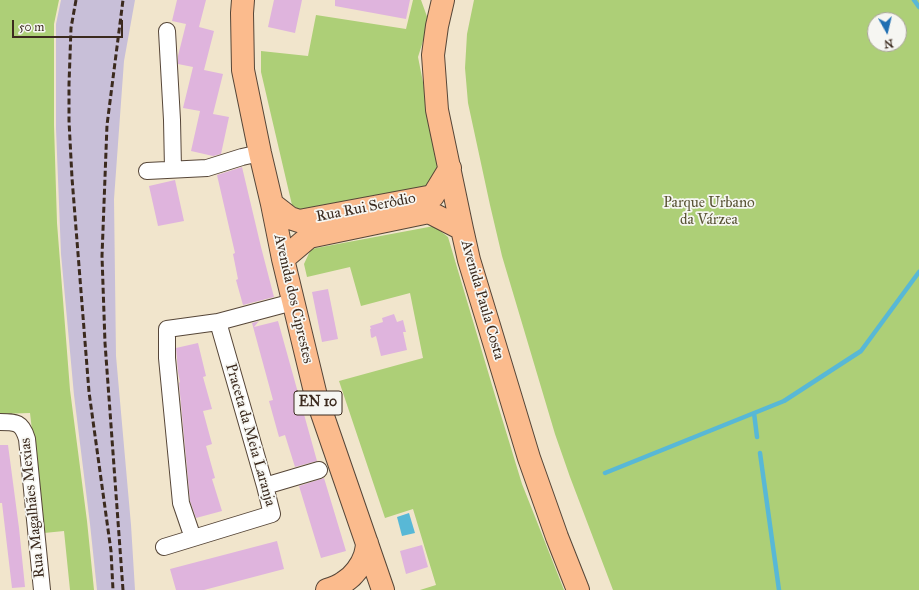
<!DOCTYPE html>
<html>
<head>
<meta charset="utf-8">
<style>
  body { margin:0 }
  #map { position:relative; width:919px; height:590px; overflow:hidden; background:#f1e5cc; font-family:"IM FELL Great Primer",serif }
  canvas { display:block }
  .north { position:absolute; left:867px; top:12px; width:40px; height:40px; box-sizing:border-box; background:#f6f6f2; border:1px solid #aba49d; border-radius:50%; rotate:172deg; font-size:11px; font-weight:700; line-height:16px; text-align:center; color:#3b2a1e }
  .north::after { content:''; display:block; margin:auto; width:14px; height:18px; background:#1f6fb2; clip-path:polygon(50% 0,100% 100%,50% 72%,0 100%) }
  .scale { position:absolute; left:12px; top:20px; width:111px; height:18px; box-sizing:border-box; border:2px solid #3b2a1e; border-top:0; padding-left:5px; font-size:12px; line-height:14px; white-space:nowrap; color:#3b2a1e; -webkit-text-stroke:3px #f6f6f2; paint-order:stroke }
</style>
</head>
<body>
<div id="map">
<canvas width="919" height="590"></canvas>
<div class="north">N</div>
<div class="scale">50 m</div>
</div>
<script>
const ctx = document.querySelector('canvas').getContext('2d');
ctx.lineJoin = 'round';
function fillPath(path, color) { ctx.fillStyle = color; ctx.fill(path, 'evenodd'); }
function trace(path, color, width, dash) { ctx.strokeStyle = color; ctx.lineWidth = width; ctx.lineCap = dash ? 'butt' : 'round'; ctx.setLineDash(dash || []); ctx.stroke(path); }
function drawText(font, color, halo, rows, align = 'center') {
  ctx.font = font + ' "IM FELL Great Primer",serif'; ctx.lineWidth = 3.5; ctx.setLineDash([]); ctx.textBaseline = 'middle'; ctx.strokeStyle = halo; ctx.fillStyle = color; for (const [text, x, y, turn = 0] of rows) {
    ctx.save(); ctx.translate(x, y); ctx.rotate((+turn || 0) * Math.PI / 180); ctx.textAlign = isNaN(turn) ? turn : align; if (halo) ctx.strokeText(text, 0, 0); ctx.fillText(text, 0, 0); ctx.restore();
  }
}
const industrial = new Path2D(`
  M61,0h74l-11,61 -10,138 2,157 15,169 4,65h-38l-7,-66 -16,-129 -13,-141 -5,-125v-105z`);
const green = new Path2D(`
  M0,0h59l-5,24v101l3,98 13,167 17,131 7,69h-24l-6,-59 -20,2 -14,-120 -30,1z
  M413,0h8l8,22 -11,35 17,86 3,32 -12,15 -119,24 -15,-9 -31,-133v-21l47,5 8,-41 90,14z
  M474,0h445v590h-306l-43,-113 -15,-43 -53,-178 -12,-51 -22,-102 -3,-35 2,-34zM875,20h24v24h-24z
  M434,226l14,11 49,165 25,82 42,106h-144l16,-5 -23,-76 -28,9 -46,-137 84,-23 -13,-65 -49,13 -11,-39 -43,10 -3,-13 7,-15z`);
const water = new Path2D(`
  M409,513l6,20 -13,3 -5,-19z`);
const stream = new Path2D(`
  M914,0l5,7
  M754,413l3,24
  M760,453l19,137
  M605,473l179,-72 77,-50 58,-79`);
const building = new Path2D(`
  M177,0h29l-7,27 15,4 -10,39 19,4 -10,40 16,3 -8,37 -8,2 -22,-5 9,-40 -17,-3 10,-41 -15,-3v-8l8,-32 -14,-3z
  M274,0h28l-7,33 -27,-6z
  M335,0h75l-4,19 -71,-13z
  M242,167l19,80 13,50 -31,8 -7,-25 2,-1 -5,-25 2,-1 -18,-78z
  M175,180l9,41 -26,5 -9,-40z
  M328,289l10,50 -16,3 -10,-50z
  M394,314l3,8 6,-2 3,12h-3l4,18 -26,6 -5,-20 -4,2 -1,-1 -1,-8h1l-1,-3 13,-4 -1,-4z
  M259,321l-5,6 24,-6 39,140 -22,6 -10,-32 -6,2 -10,-36 4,-1 -21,-77z
  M198,343l8,33 -3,1 9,32 -9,2 9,33 -6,2 9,32 -3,1 10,32 -26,7 -6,-17 -11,-118 1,-1 -2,-10 -2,-24z
  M0,445h8l11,83 6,59 -13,1 -10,-85h-2z
  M324,478l22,73 -25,7 -22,-72z
  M277,541l7,28 -80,21h-28l-6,-21z
  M422,545l6,22 -22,7 -6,-23z`);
const street = new Path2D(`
  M167,31l5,89 1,49
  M147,171l60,-3 35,-11 18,-4
  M0,422c16,0 22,0 27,17l15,151
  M265,486l54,-16
  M193,538l-12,-35 -14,-145v-29l51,-7 75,-20
  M164,547l108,-33 -7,-28 -47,-164`);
const primary = new Path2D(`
  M243,0l-1,13 1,57 17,83 12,51 11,55 33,137 67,194
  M443,0l-6,26 -4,29 4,55 25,119 7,31 21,69 39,129 28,79 21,53
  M272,204l18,14 9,3 134,-25 17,-28
  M283,259l26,-22 120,-25 33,17
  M327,590c6,-2 12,-4 17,-8 9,-5 18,-17 21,-27 1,-4 2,-8 2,-12`);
const rail = new Path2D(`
  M76,0l-5,28 -2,56v37l3,57 17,214 22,159 2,39
  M123,590l-18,-247 -3,-87 5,-131 16,-125`);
const shields = [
  [318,403,48]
];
const shieldNames = [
  ["EN 10",318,403]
];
const parkNames = [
  ["Parque Urbano",709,203],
  ["da Várzea",709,220]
];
const streetNames = [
  ["Rua Rui Serôdio",366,208,-11],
  ["Avenida dos Ciprestes",293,299,77],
  ["Avenida Paula Costa",482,300,74],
  ["Praceta da Meia Laranja",250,435,74],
  ["Rua Magalhães Mexias",33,508,-96]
];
fillPath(industrial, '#c8bfd8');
fillPath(green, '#adcf77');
fillPath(water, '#58b8d6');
trace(stream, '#58b8d6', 4.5);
fillPath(building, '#dfb4dd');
trace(street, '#564638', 18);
trace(primary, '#564638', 24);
trace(street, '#fff', 16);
trace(primary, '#fbbb8d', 22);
trace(rail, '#3b2a1e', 3, [6, 3]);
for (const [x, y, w] of shields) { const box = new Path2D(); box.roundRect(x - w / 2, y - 12, w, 24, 3); ctx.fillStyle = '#f6f6f2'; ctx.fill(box); trace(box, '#3b2a1e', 1); }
drawText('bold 14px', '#3b2a1e', null, shieldNames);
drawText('15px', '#585334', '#f6f6f2', parkNames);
drawText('15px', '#3b2a1e', '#f6f6f2', streetNames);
</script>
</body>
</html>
